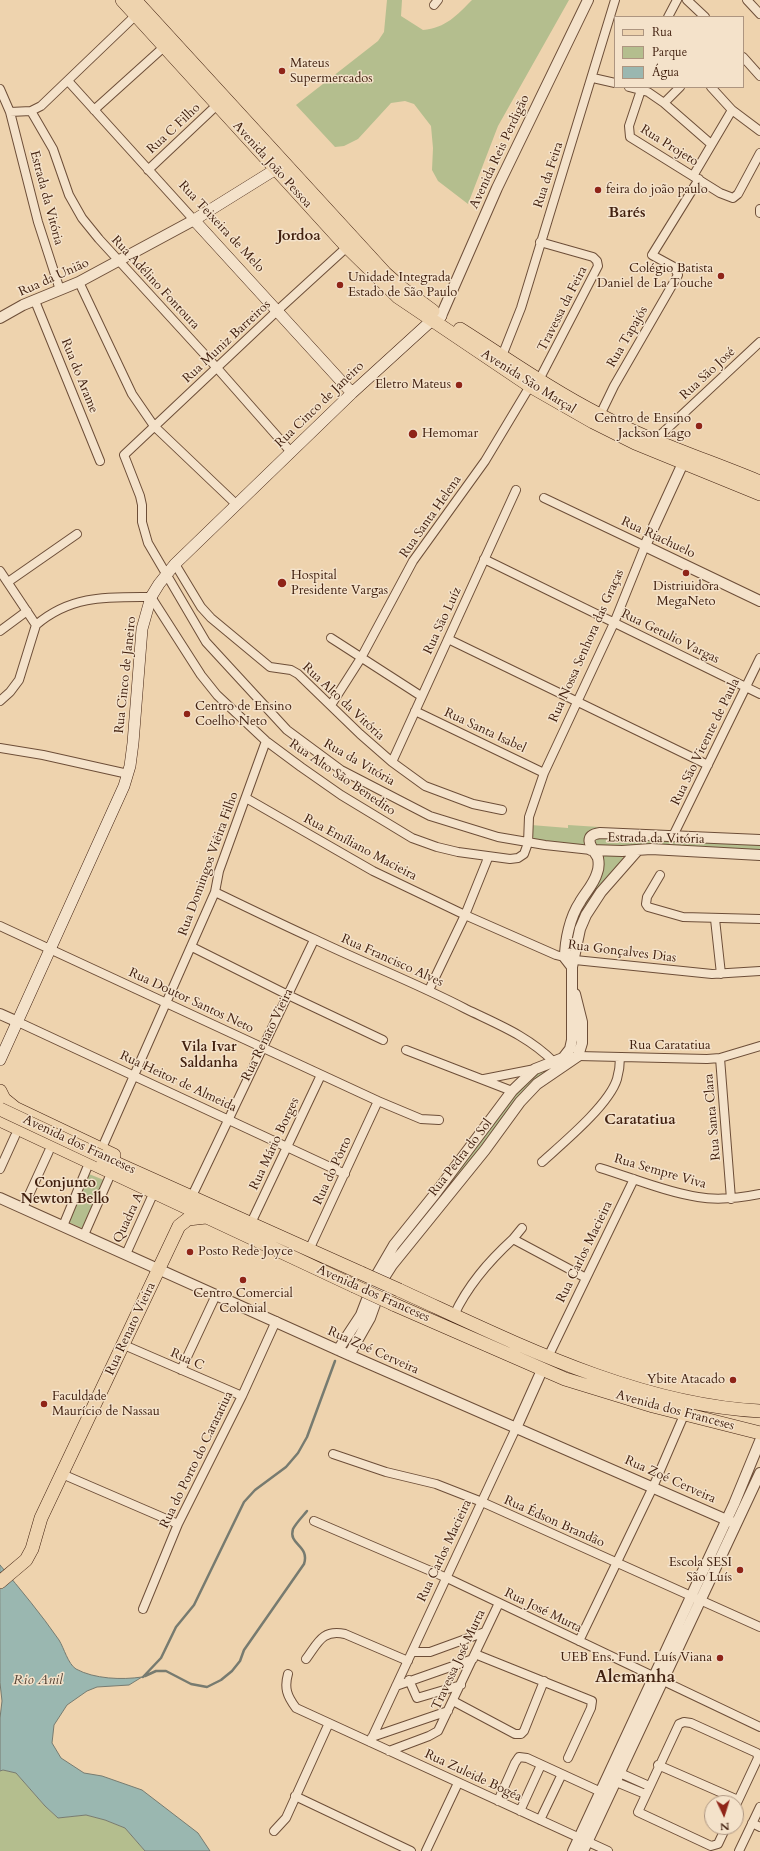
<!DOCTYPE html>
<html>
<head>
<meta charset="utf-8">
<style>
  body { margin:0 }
  #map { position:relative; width:760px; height:1851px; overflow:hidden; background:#eed3ae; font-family:Cardo,serif }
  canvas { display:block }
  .legend { position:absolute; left:614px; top:16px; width:130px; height:72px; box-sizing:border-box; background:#f4e2ca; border:1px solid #ad9580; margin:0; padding:5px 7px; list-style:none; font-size:12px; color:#422110 }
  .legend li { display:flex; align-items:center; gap:8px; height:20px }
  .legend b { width:20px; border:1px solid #ad9580 }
  .north { position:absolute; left:704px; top:1795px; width:40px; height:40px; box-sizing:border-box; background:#f4e2ca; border:1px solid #ad9580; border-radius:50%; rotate:176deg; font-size:11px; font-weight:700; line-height:16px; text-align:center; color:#422110 }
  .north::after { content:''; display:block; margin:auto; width:14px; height:18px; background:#8f2418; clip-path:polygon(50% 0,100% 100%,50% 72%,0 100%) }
</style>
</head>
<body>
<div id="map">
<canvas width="760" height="1851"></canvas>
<ul class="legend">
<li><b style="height:5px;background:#eed3ae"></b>Rua</li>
<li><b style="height:11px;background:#b4be8e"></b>Parque</li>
<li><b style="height:11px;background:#9ab7b0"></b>Água</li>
</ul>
<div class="north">N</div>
</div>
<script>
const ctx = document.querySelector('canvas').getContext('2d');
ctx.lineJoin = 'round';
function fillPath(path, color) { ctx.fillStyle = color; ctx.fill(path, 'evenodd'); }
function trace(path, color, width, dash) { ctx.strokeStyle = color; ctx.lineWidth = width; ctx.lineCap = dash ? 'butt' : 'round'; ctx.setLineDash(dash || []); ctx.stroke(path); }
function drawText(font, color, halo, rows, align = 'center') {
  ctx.font = font + ' Cardo,serif'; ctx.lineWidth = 3; ctx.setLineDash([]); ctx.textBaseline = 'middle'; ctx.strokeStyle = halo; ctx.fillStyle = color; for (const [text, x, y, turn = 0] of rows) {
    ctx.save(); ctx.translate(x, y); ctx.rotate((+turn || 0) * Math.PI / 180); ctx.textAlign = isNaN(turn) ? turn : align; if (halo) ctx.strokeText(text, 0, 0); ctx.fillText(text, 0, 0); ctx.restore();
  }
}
const green = new Path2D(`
  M387,0h15l-1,16 22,14c23,-2 34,-15 49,-30h97l-71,126 -30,78 -30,-23 -6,-11 1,-22 -2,-22 -17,-22 -9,-3 -14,2 -33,36 -14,7 -9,1 -39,-42 82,-64 6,-9z
  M531,825l37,3v-3l31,2c-13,3 -10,9 -15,20l-49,-7 -4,-5z
  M595,838l165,5v9l-164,-6z
  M605,855l17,1 2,4 -27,31 -24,62 -5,-1 10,-38 25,-57z
  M544,1068h9l-124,144 91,-125z
  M89,1174l15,6 -20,49 -16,-7z
  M3,1770l13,3 29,33 13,12 28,-3 19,5 20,8 20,23h-145v-80z`);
const water = new Path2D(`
  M0,1565c21,25 41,49 59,75 5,8 9,24 17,29 18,10 46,11 66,8l-13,8 -32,2 -10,4 -20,14 -13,20 -2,18 9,15 23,15 18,3 40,14 56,43 12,18h-65l-20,-23 -20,-8 -19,-5 -28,3 -13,-12 -29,-33 -13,-3 -3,1v-53l2,-17 -2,-18z`);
const stream = new Path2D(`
  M145,1676l11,-5h10l25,13 16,3 14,-7 11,-9 8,-10 4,-11 60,-86c6,-19 -16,-19 -11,-35 3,-6 10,-13 14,-18
  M143,1677l18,-19 15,-31 18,-22 50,-103 11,-12 31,-23 12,-14 9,-16 28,-76`);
const minor = new Path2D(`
  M687,0l18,17
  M747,0l13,14
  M434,5l4,-5
  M668,17l9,-17
  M743,57l17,19
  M593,78l22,5
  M69,82l125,138
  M629,87l19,5 16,11 47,41
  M642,87l-13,39 1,11 90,56 13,5 5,-4 22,-41
  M711,87l21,23 28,21
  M0,89l10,23 28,110 22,68
  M664,103l16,-16
  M94,110l71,-64
  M31,111l22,38 16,46 13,23 17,21 118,129 74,84
  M10,112l21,-1 10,-5 95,-91
  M148,170l69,-65
  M693,176l39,-66
  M760,209v4
  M347,247l-69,63 -154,145 16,41 2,9v17l6,21 58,99 81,88 54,40 89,46 68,21 47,8 46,5
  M79,282l53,112 22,32 83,79
  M35,301l65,160
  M502,356l19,-48 94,-308
  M539,380l59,-114 -1,-5 -4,-4 -53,-15
  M600,415l14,-29 64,-111 -4,-8 -22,-12 47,-76
  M655,440l105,-98
  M484,559l276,135
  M175,564l26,43 10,11 59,49 21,3 7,4 62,60 32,28 33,24 48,18 29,6
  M0,571l36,54
  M8,582l69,-48
  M36,625c35,-30 71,-28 115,-28l50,78 16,20 49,46 35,26 40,28 71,43 25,9 21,5 52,7 8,-1 6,-4 4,-11 1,-26 15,-44 70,-150 31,-77 -101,-48
  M0,631l27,-20
  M331,638l90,58
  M448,639l260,126
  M0,701l10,-9 9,-12 17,-55
  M331,705l30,-47 52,-97 72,-100 45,-75
  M415,711l129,62
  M0,748l43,7 85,19
  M392,762l124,-272
  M246,798l127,73 92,44 91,40 19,5 137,14 48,-3
  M673,836l87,-178
  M660,875l-13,22 -1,7 2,3 35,10 77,2
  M215,892c33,16 66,32 99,47 50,24 102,44 152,70 33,16 62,27 88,53
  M715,919l6,55
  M0,926l378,175 43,18 18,1
  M192,947l96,48 95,45
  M429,990l36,-75 23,-57
  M18,1022l327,152
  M406,1050l106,41
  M578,1056l129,3 13,-1 40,-12
  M720,1058l11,141
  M484,1079l51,-10
  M102,1148l113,-256 4,-21 47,-130
  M542,1162c21,-19 67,-57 75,-83 2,-7 3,-14 3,-22
  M600,1168c33,10 65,24 98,29 21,4 42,1 62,-3
  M0,1169l15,-33
  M192,1196l122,-256
  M23,1208l26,-57
  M251,1223l70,-148
  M63,1226l24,-58
  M84,1235l25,-57
  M513,1239l9,-11
  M309,1250l69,-149
  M126,1254l28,-62
  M454,1315c14,-30 34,-53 59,-76l73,39
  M124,1345l118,51
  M548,1357l86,-178
  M181,1370l35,-75
  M333,1454l53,18 50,12 46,18 278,125
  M62,1474l116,50
  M314,1521l133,57 313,149
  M143,1609l35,-85 64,-128 34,-75
  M579,1641l74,-154 31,-72
  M412,1652h18l55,-20
  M475,1654l117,47 -1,7 -23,50
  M306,1659c12,-16 16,-30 39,-25l63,27
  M288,1674c-4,14 -1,22 8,34l312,143
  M409,1680l8,18 44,-13
  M396,1686l77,-27
  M453,1701l62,33h6l3,-3 20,-50
  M372,1737l76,-26
  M370,1742l146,-314
  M389,1751l40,-15 9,-5 61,-128
  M658,1765l80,35
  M620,1773l29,13
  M616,1782l29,12
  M295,1796l116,55
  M498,1801l17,-38 4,-6 8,1 74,34
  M520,1811l21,-46
  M540,1820l22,-46
  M752,1823l8,4
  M726,1827l-8,17 -7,2 -73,-34 41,-88 5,-2 7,1 66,30 1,5 -22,47
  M274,1831l12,-13 43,-95
  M426,1851l32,-68
  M739,1851l21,-44`);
const tertiary = new Path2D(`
  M441,316l56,-128 91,-188
  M0,318l23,-13 56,-23 115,-62
  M683,463l-38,83 115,55
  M591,850l31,1 29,-2 109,6
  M572,967l-7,-9c0,-18 5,-41 15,-56 5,-9 14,-18 17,-29 2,-5 2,-10 1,-15 -4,-8 -18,-22 2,-25l160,7
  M0,1014l18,8
  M0,1198l347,156 389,170
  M338,1350l23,-35 15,-39 18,-31 41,-51 77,-103 23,-22 28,-11 7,-9 2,-9v-73l8,-38 6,-14 15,-23 36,-41
  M349,1355l21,-37 15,-42 7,-11 93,-115 35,-48 17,-18 41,-28 4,-13v-21l-7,-28
  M516,1428l26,-58
  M573,1851l161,-347 26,-63
  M583,1851l177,-378`);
const secondary = new Path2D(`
  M276,169l-82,51 158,173
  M0,1060l124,-274 6,-20 3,-23 9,-114 9,-32 8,-13 16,-20 177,-171 79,-72 10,-5`);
const primary = new Path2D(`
  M122,0l225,247 51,50 132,89 63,36 42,21 125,51
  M135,0l250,273 17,15 31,23
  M460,329c46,29 91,61 140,86 51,27 107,45 160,67
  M0,1091l4,8 11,9 99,47
  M0,1120l354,166
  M100,1156l261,117
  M399,1290c112,51 236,115 361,121
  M393,1304l172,75 88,27 107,27
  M0,1582l26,-22 6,-11 9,-31 138,-292 9,-7 18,-2`);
const primaryBridge = new Path2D(`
  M0,1109l100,47
  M361,1273l38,17
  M354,1286l39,18`);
const markers = [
  [282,71,4,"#8f2418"],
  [598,190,4,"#8f2418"],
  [721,276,4,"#8f2418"],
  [340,285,4,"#8f2418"],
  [459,385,4,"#8f2418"],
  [699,426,4,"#8f2418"],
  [413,434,5,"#8f2418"],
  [686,573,4,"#8f2418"],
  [282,583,5,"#8f2418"],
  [187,714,4,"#8f2418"],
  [190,1252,4,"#8f2418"],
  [243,1280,4,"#8f2418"],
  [733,1380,4,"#8f2418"],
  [44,1404,4,"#8f2418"],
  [740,1570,4,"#8f2418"],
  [720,1658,4,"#8f2418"]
];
const poiNames = [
  ["Mateus",290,64],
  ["Supermercados",290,79],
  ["feira do joão paulo",606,190],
  ["Colégio Batista",713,269,"right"],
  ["Daniel de La Touche",713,284,"right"],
  ["Unidade Integrada",348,278],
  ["Estado de São Paulo",348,293],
  ["Eletro Mateus",451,385,"right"],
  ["Centro de Ensino",691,419,"right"],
  ["Jackson Lago",691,434,"right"],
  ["Hemomar",422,434],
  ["Hospital",291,576],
  ["Presidente Vargas",291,591],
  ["Distriuidora",686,587,"center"],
  ["MegaNeto",686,602,"center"],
  ["Centro de Ensino",195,707],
  ["Coelho Neto",195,722],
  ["Posto Rede Joyce",198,1252],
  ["Centro Comercial",243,1294,"center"],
  ["Colonial",243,1309,"center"],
  ["Ybite Atacado",725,1380,"right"],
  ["Faculdade",52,1397],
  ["Maurício de Nassau",52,1412],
  ["Escola SESI",732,1563,"right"],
  ["São Luís",732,1578,"right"],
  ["UEB Ens. Fund. Luís Viana",712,1658,"right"]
];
const streetNames = [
  ["Rua C Filho",174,129,-43],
  ["Rua Projeto",669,146,32],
  ["Avenida Reis Perdigão",500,152,-65],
  ["Avenida João Pessoa",272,165,48],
  ["Rua da Feira",549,175,-72],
  ["Estrada da Vitória",46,198,75],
  ["Rua Teixeira de Melo",221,227,47],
  ["Rua da União",54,278,-24],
  ["Rua Adélino Fontoura",155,283,47],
  ["Travessa da Feira",563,309,-63],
  ["Rua Tapajós",628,337,-60],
  ["Rua Muniz Barreiros",227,342,-43],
  ["Rua São José",708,374,-43],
  ["Rua do Arame",79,376,68],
  ["Avenida São Marçal",528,382,32],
  ["Rua Cinco de Janeiro",320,405,-44],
  ["Rua Santa Helena",431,517,-55],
  ["Rua Riachuelo",658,538,25],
  ["Rua São Luíz",443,621,-65],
  ["Rua Getulio Vargas",670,637,26],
  ["Rua Nossa Senhora das Graças",587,646,-66],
  ["Rua Cinco de Janeiro",126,675,-84],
  ["Rua Alto da Vitória",343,702,43],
  ["Rua Santa Isabel",485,731,25],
  ["Rua São Vicente de Paula",706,742,-64],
  ["Rua da Vitória",359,763,30],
  ["Rua Alto São Benedito",342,778,34],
  ["Estrada da Vitória",656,839,1],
  ["Rua Emíliano Macieira",360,848,28],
  ["Rua Domingos Viêira Filho",209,864,-70],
  ["Rua Gonçalves Dias",622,952,7],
  ["Rua Francisco Alves",392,961,24],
  ["Rua Doutor Santos Neto",191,1001,25],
  ["Rua Renato Vieira",268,1035,-64],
  ["Rua Caratatiua",670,1046],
  ["Rua Heitor de Almeida",178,1082,25],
  ["Rua Santa Clara",713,1117,-95],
  ["Rua Mário Borges",275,1144,-65],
  ["Avenida dos Franceses",79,1145,25],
  ["Rua Pedra do Sol",461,1158,-52],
  ["Rua do Pôrto",333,1171,-65],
  ["Rua Sempre Viva",660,1172,16],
  ["Quadra A",129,1218,-65],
  ["Rua Carlos Macieira",585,1252,-64],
  ["Avenida dos Franceses",373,1294,24],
  ["Rua Renato Vieira",131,1329,-65],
  ["Rua Zoé Cerveira",373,1351,24],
  ["Rua C",187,1360,24],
  ["Avenida dos Franceses",675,1411,15],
  ["Rua do Porto do Caratatiua",197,1460,-64],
  ["Rua Zoé Cerveira",670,1480,24],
  ["Rua Édson Brandão",554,1522,24],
  ["Rua Carlos Macieira",445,1551,-65],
  ["Rua José Murta",543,1611,26],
  ["Travessa José Murta",459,1660,-65],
  ["Rua Zuleide Bogéa",473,1776,25]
];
const neighbourhoodNames = [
  ["Vila Ivar",209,1048],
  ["Saldanha",209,1064],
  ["Conjunto",65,1184],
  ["Newton Bello",65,1200]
];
const waterNames = [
  ["Rio Anil",38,1681]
];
const quarterNames = [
  ["Barés",627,214],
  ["Jordoa",299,237],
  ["Caratatiua",640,1121]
];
const districtNames = [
  ["Alemanha",635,1678]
];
fillPath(green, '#b4be8e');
fillPath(water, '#9ab7b0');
trace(water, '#777b70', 1);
trace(stream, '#777b70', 2.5);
trace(minor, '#6d4e38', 10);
trace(tertiary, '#6d4e38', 12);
trace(secondary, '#422110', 12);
trace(primary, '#422110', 14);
trace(minor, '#f4e2ca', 8);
trace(tertiary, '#f4e2ca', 10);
trace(secondary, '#f4e2ca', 11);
trace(primary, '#eed3ae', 13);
trace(primaryBridge, '#422110', 14, []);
trace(primaryBridge, '#eed3ae', 13);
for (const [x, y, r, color] of markers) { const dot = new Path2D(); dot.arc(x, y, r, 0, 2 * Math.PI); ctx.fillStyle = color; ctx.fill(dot); trace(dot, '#f4e2ca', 1.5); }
drawText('13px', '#422110', '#f4e2ca', poiNames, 'left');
drawText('13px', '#422110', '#f4e2ca', streetNames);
drawText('bold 14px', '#422110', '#f4e2ca', neighbourhoodNames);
drawText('italic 14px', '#584638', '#f4e2ca', waterNames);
drawText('bold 15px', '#422110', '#f4e2ca', quarterNames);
drawText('bold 17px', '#422110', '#f4e2ca', districtNames);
</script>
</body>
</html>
